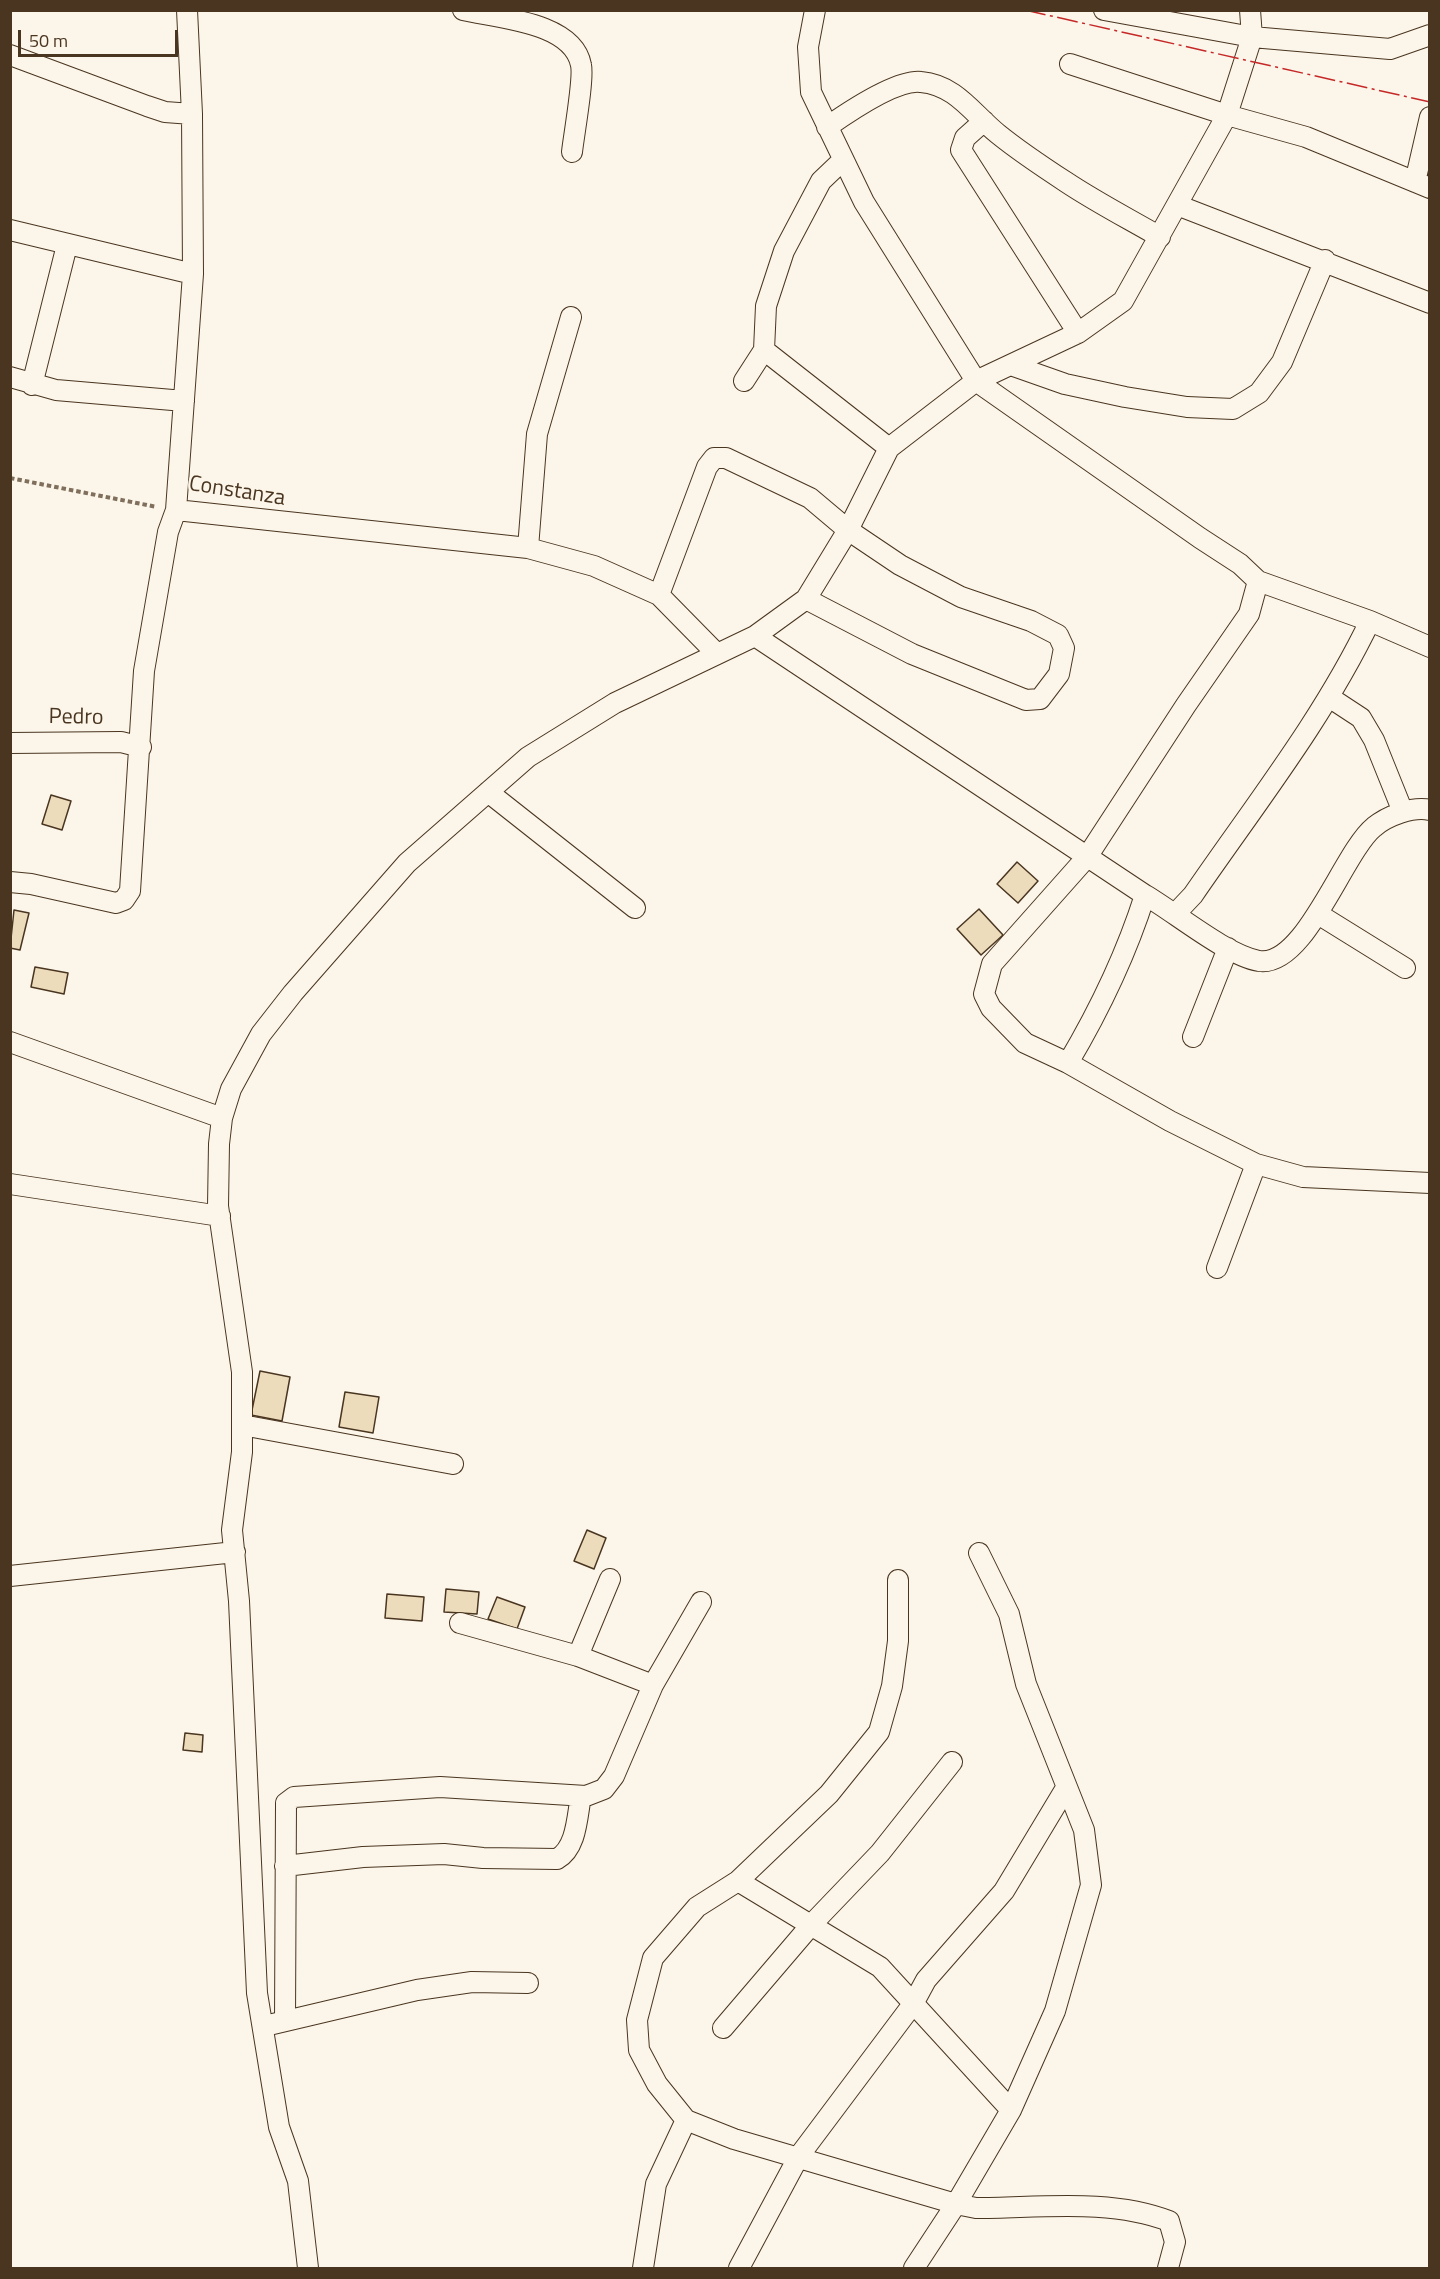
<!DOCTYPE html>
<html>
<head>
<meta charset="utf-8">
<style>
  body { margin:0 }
  #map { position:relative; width:1440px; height:2279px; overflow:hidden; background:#fbf6e9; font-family:"Titillium Web",sans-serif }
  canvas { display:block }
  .frame { position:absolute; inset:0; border:12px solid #4a3520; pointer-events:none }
  .scale { position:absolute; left:18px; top:30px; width:160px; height:27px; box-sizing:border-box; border:3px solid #4a3520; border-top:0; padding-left:8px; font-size:18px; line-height:21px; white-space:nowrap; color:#4a3520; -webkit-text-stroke:4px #fbf6e9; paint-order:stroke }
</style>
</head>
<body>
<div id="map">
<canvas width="1440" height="2279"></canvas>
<div class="frame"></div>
<div class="scale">50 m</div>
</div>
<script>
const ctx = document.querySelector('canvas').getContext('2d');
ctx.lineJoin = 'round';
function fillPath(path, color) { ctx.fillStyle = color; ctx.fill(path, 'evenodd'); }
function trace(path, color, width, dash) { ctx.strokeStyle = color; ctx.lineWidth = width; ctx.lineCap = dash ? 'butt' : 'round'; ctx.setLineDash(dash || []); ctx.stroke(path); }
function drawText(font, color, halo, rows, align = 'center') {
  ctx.font = font + ' "Titillium Web",sans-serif'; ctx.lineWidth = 4.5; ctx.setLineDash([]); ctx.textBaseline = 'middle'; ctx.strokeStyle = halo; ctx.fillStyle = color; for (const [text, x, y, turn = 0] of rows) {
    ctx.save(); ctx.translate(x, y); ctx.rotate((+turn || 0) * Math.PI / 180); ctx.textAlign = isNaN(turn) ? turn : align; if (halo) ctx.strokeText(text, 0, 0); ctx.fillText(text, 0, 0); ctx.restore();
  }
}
const building = new Path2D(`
  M51,795l20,6 -9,29 -20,-6z
  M1017,862l21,19 -20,22 -21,-19z
  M979,909l24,26 -22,20 -24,-26z
  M14,910l15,3 -9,37 -10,-2z
  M35,967l33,6 -4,21 -33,-7z
  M260,1371l30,6 -8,44 -31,-6z
  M345,1392l34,5 -6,36 -34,-6z
  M587,1530l19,8 -12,31 -20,-8z
  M446,1589l33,3 -2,22 -33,-2z
  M387,1594l37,3 -2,24 -37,-3z
  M497,1597l28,10 -8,22 -29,-10z
  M185,1733l18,2 -1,17 -19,-2z`);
const path = new Path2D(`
  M10,478l147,29`);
const street = new Path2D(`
  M187,10l5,104 1,160 -17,236 352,38 66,18 65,29 58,59
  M463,10c35,8 110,12 118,55 3,14 -7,69 -9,87
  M815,10l-7,37 3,45 53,110 112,179 224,157 40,26 18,17 112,40c-47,98 -116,185 -177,274l-18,19
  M1104,10l148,27 138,12 40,-14
  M10,55l137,51 18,6 27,2
  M1070,64l157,51 79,22 124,51
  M984,121l-19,17 -4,12 117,183
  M827,127c20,-14 70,-48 94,-45 35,3 52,32 77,52 21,17 45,33 68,48 30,20 63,37 94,55
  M1415,182l15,-65
  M1177,205l253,98
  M10,230l183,44
  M764,350l125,98
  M1011,365l54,19 60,13 62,10 46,2 26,-16 23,-31 43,-102
  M10,377l46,13 128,11
  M744,381l20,-31 2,-44 18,-55 37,-70 22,-21
  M32,385l35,-140
  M528,548l9,-114 34,-117
  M1258,581l-9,33 -63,91 -99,152 -95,107 -8,30 7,14 34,35 43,20 102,58 86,43 47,13 127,6
  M659,595l48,-128 7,-9h12l84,40 38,32 52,35 61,32 70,24 27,14 6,13 -5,26 -19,25 -14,1 -114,-46 -106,-55
  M1370,621l60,26
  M755,636l390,259
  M1329,697l32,21 13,22 29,72
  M10,743l111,-1 20,5
  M488,792l147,116
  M10,882l21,2 85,19 8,-3 6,-9 14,-220 24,-139 8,-22
  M1318,914l87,54
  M1193,1037l35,-89
  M10,1042l212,76
  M1068,1063c32,-54 58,-108 77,-168 31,18 81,60 114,66 46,7 84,-109 115,-134 13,-11 39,-21 56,-17
  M10,1184l210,32
  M1217,1268l39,-104
  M242,1425l211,39
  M10,1576l225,-24
  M898,1580v61l-6,45 -13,46 -50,62 -91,87 -41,26 -44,51 -16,62 2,30 18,34 29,36 48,19 222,65 20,4c62,0 134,-10 193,13l6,21 -7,26
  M460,1623l118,33 75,29
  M578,1656l32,-77
  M285,1866l78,-9 81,-3 39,4 74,1c20,-11 20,-43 24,-63
  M738,1881l142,86 131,143
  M285,2021l1,-218 8,-6 146,-10 146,9 18,-7 10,-13 39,-91 48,-83
  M273,2024l144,-34 55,-8 56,1
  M723,2028l88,-103 69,-72 72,-91
  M308,2268l-10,-87 -19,-54 -22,-134 -18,-392 -7,-71 10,-78v-80l-24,-166 1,-62 3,-26 9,-29 30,-55 32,-41 114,-130 121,-106 87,-54 140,-67 51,-37 42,-69 41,-82 87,-67 102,-48 45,-32 104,-186 25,-78 -2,-27
  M643,2268l13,-84 30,-64
  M739,2268l60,-112 114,-152 13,-24 78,-89 62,-103
  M914,2268l42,-64 55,-94 44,-99 36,-126 -7,-55 -58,-146 -17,-70 -30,-61`);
const power = new Path2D(`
  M1025,10l405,92`);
const streetNames = [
  ["Constanza",237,492,9],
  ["Pedro",76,718,1]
];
fillPath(building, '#ecdcbc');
trace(building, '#4a3520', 1.5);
trace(street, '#4a3520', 22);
trace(path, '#7f6f5c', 4, [4.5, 3]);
trace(street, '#fbf6e9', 20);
trace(power, '#c62828', 1.5, [21, 4.5, 3, 4.5]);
drawText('22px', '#4a3520', '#fbf6e9', streetNames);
</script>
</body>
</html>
